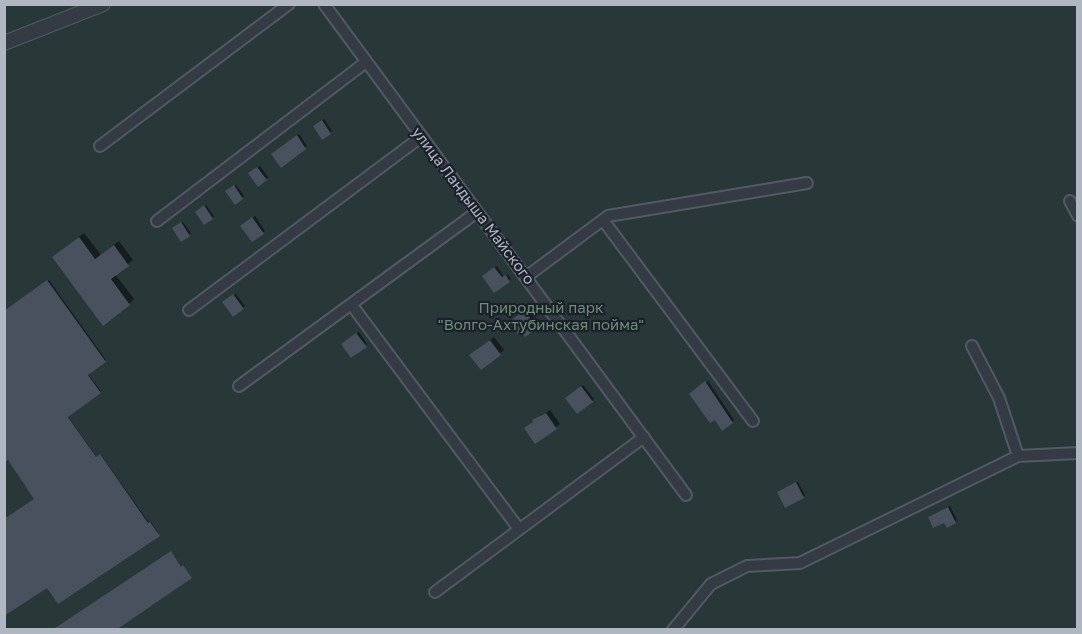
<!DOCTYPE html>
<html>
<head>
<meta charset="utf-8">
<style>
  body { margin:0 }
  #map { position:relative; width:1082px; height:634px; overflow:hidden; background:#222934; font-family:"Golos Text",sans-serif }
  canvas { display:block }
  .frame { position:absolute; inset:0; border:6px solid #b0b6c2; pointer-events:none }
</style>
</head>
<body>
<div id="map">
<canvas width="1082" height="634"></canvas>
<div class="frame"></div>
</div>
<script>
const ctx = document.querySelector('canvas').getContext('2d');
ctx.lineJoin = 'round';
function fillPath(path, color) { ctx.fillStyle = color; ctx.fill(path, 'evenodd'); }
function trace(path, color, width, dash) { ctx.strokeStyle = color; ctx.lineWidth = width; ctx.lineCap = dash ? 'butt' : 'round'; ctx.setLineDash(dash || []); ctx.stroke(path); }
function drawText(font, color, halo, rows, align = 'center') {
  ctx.font = font + ' "Golos Text",sans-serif'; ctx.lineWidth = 4.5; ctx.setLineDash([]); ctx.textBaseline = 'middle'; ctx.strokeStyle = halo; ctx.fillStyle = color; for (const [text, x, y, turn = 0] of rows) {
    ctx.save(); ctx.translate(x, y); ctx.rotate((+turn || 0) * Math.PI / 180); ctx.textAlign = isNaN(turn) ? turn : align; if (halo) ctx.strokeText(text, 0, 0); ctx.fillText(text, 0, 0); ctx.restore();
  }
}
const green = new Path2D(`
  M4,5h1073v624h-1072z`);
const shadow = new Path2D(`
  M324,119l8,12 -9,7 -6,-14z
  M299,134l8,12 -26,20 -6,-13z
  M260,166l8,11 -2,2 -14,-8z
  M236,185l8,11 -9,7 -6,-13z
  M206,205l8,11 -2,2 -13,-8z
  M255,216l10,15 -13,9 -8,-16z
  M183,222l8,11 -2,2 -13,-8z
  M84,233l17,22 18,-14 14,19 -18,14 19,25 -5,5 -70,-52z
  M497,266l7,11 4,-3 3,5 -16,12 -10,-17z
  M49,280l57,80 -18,14 13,17 -33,25 29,42 4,-3 49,69 1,-2 8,12 -101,68 -11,-16 -11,-87 -32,-187z
  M236,294l9,12 -2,2 -17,-7z
  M527,310l9,11 3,-2 3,4 -2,2 -27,-5z
  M359,332l8,12 -1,2 -21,-4z
  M494,337l10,13 -23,18 -7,-16z
  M708,381l26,39 -2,2 -39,-30z
  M583,385l11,14 -2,2 -23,-5z
  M550,410l10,14 -24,18 -10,-13 16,-15 1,1z
  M798,482l7,13 -2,2 -22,-7z
  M950,506l7,14 -2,2 -10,-1 -13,-6z`);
const building = new Path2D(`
  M322,120l9,14 -9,6 -9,-14z
  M297,135l9,14 -25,19 -10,-14z
  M257,167l10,13 -9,7 -10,-14z
  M234,185l9,14 -8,6 -10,-14z
  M204,205l9,14 -9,6 -9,-13z
  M252,217l12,17 -12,8 -12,-16z
  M181,222l9,14 -9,6 -9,-14z
  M79,237l16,22 19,-14 15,21 -18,13 19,26 -27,21 -51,-69z
  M494,267l8,10 4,-2 4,7 -16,11 -12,-17z
  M47,280l59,82 -18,13 13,18 -33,24 28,40 4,-3 48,69 2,-1 10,14 -102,68 -11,-16 -43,28v-97l30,-20 -26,-39 -4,3v-152z
  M233,294l11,15 -11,8 -11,-15z
  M525,310l8,12 3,-2 5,6 -16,11 -4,-6 -3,3 -9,-12z
  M356,333l11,14 -16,11 -10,-14z
  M490,340l11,15 -20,15 -12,-15z
  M705,381l28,42 -11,8 -7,-11 -5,3 -21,-29z
  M581,386l12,16 -16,12 -12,-16z
  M546,413l11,16 -22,15 -11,-16 9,-6 -1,-2z
  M796,482l8,16 -19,10 -8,-16z
  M948,507l8,16 -9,5 -3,-5 -11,5 -5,-11z
  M171,551l10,16 2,-2 9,13 -76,52h-64z`);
const minor = new Path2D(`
  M324,4l362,491
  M100,146l189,-142
  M1070,201l8,15
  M603,220l150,201
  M157,221l209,-159
  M526,277l82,-61 199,-33
  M351,304l168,225
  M189,310l232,-173
  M972,346l27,52 19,58
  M239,386l238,-174
  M435,592l209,-155
  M673,630l38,-46 36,-18 53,-3 218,-107 60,-3`);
const tertiary = new Path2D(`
  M4,43l99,-39`);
const streetNames = [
  ["улица Ландыша Майского",473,206,53]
];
const parkNames = [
  ["Природный парк",541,308],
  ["\"Волго-Ахтубинская пойма\"",541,325]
];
fillPath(green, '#283839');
fillPath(shadow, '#0007');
fillPath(building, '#49505e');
trace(minor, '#535963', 14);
trace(tertiary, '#535963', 16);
trace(minor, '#353b45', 10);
trace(tertiary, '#353b45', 14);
drawText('15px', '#b0b6c2', '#1b202a', streetNames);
drawText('15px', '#6a8f75', '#1b202a', parkNames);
</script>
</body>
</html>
